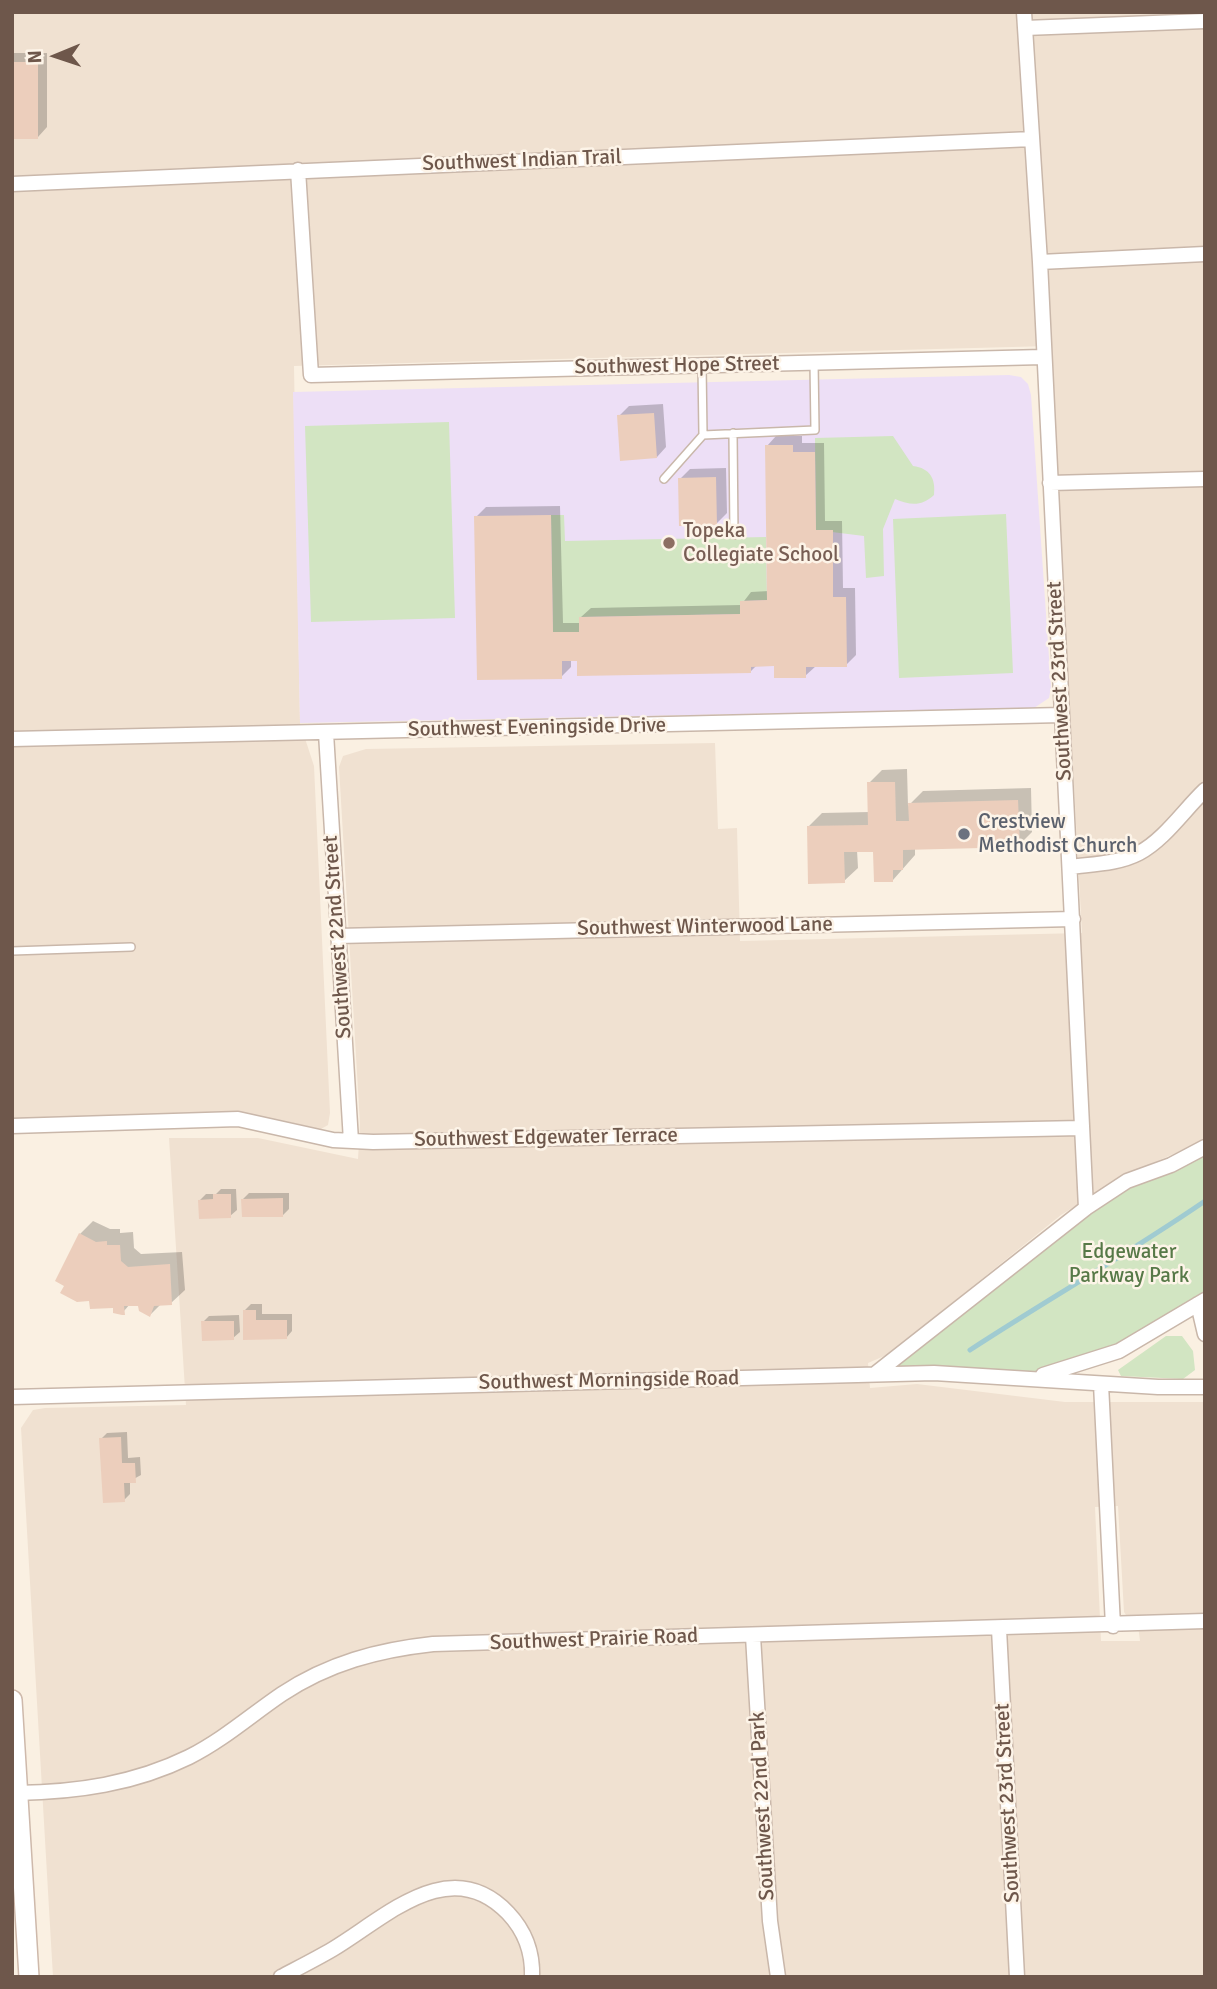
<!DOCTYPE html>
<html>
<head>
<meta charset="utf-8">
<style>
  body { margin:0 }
  #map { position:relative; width:1217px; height:1989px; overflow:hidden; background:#faf0e2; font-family:Signika,sans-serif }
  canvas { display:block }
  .frame { position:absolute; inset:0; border:14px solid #6e574b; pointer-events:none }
  .north { position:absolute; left:21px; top:21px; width:70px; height:70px; -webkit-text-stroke:5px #fdf4e8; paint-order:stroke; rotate:268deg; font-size:19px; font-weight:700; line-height:28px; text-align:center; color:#6e574b }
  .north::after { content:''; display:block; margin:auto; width:24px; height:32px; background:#6e574b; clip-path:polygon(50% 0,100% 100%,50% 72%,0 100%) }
</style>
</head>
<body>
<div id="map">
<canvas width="1217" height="1989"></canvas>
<div class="frame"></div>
<div class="north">N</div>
</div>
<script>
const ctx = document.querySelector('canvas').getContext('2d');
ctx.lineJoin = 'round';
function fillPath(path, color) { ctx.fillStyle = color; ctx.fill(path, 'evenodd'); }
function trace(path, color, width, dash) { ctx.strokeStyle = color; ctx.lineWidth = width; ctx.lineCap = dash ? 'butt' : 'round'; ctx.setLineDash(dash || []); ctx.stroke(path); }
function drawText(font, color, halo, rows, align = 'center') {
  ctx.font = font + ' Signika,sans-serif'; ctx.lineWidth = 5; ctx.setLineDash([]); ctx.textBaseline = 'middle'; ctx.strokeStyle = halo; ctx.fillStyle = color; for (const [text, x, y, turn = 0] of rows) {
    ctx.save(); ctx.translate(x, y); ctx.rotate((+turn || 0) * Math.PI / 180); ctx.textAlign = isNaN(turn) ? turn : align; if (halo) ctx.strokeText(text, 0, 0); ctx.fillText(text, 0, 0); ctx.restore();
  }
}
const residential = new Path2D(`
  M12,12h1193v1125l-11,8 -71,31 -62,39 -172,139 -21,9 2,25 47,-4 148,18h140v575h-1152l-32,-549 12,-18 12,-2 141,-3 -17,-267h89l100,21 2,-35 -21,-357 4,-11 23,-7 349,-6 3,86 19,-1 3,113 342,-8 -32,-587 -756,20 6,357 14,43 16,347 -2,12 -7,4 -84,-18 -212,11 -13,-5zM1118,1506l6,106 4,6 9,-1 3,24h-39l-6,-134z`);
const education = new Path2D(`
  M1009,375l12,2 7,7 3,11 20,292 -2,11 -15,10 -734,15 -7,-331z`);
const green = new Path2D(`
  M449,422l6,196 -144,4 -6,-196z
  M893,436l20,30c17,2 23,13 21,29 -13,12 -24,10 -39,4l-12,30 1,47 -18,2 -2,-42 -48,-6 -1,-92z
  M1006,514l7,159 -114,5 -6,-159z
  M551,515h13l1,26 201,-4 1,63 -27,1v13l-160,3 -1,15h-26z
  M1205,1147v153l-68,42 -92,32h-170l211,-166z
  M1166,1336h16l11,15 2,19 -12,9 -62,-3 -3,-6z`);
const shadow = new Path2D(`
  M12,53h35v74l-9,10h-26z
  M663,404l3,43 -9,10 -38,-41 10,-10z
  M776,436h26v7h22l1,78h17l1,67h12l1,67 -10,10 -30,1 -11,10 -29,-12 -19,1 -7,7 -179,-13v8l-10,10 -85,-160 10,-10 74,-1 3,117h18v-6l10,-9 150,-3 10,-13 18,-1 -2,-145z
  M726,468l1,45 -10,10 -37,-44 10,-10z
  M907,769l1,37 15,-15 108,-3 1,44 -13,13 -104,3v7l-22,25 -18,-30h-18l1,18 -14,13 -35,-55 13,-13 48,-1 -1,-29 13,-13z
  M221,1189h15l1,21 -7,6 -30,-16 6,-6h10z
  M249,1193h40v16l-6,6 -40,-16z
  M93,1221l17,8h10v4l13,-1 1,16 7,6 41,-2 3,38 -14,13 -10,1 -11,11 -10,-11h-10l-6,7 -44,-77z
  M251,1304h11v10h30v17l-6,7h-41v-28z
  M239,1315l1,17 -7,6 -30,-16 6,-6z
  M127,1432l1,26 12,-1 1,18 -11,6v13l-6,6 -23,-61 6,-6z`);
const stream = new Path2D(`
  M970,1350c78,-51 158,-96 235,-149`);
const building = new Path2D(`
  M12,62h26v77h-26z
  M654,413l3,45 -37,3 -3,-46z
  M765,445h28v7h22l1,78h17v67h13l1,70h-41v11h-32v-12l-23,1v6l-174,3v-15h-15v18l-85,1 -3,-164 77,-1 2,117h26v-15l161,-3v-13l27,-1z
  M716,477l1,48 -38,1 -1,-48z
  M867,782h28l1,39h13l-1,-18 110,-3 2,47 -117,3v20h-10v12h-19l-1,-30h-29l1,31 -37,1 -1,-58 61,-1z
  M213,1194h18v24l-32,1 -1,-19 15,-1z
  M283,1198v19h-41l-1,-18z
  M79,1233l17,9 11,-1v4h13l1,16 7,6 42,-3 2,41 -18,1 -4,11 -11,-6 -1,-5h-14l1,9h-3l-9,-2v-5l-23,1 -1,-8 -12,1 -17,-9 4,-7 -9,-5z
  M243,1310h13v10h31v19l-44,1z
  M201,1321h33v19l-32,1z
  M121,1437l1,26h13l1,20h-12l1,19 -22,1 -4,-65z`);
const lane = new Path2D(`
  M733,433l1,102
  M703,435l112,-5 -1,-68
  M664,479l39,-44 -1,-70
  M12,951l119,-4`);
const street = new Path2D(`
  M1024,12l16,250 46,946
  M1025,28l180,-7
  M298,170l13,205 732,-18
  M12,184l1020,-45
  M1040,262l165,-8
  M1050,483l155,-4
  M326,733l25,408
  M12,739l1050,-24
  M1070,867c22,-3 48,-3 69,-14 25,-13 45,-43 66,-63
  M338,936l735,-17
  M12,1126l226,-7 95,21 40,2 709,-14
  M1198,1304l7,30
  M875,1374l211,-166 41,-27 44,-16 34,-18
  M1043,1375l76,-24 86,-51
  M1101,1384l12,242
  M12,1397l922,-24 224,14h47
  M999,1629l18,348
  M753,1636l17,285 8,56
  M17,1793c60,-1 117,-9 172,-36 34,-17 62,-42 93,-63 47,-31 96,-44 151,-50l772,-23
  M281,1977c17,-9 35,-18 52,-28 52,-31 117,-97 175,-36 17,18 25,39 24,64`);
const secondary = new Path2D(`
  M12,1700l17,277`);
const markers = [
  [669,543,7,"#8d6e63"],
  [964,834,7,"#6b7280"]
];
const streetNames = [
  ["Southwest Indian Trail",522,161,-2],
  ["Southwest Hope Street",677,366,-1],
  ["Southwest 23rd Street",1060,681,-93],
  ["Southwest Eveningside Drive",537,728,-1],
  ["Southwest Winterwood Lane",705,927,-1],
  ["Southwest 22nd Street",338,937,-94],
  ["Southwest Edgewater Terrace",546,1138,-1],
  ["Southwest Morningside Road",609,1381,-1],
  ["Southwest Prairie Road",594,1640,-2],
  ["Southwest 23rd Street",1008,1803,-93],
  ["Southwest 22nd Park",763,1806,-93]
];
const educationNames = [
  ["Topeka",683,531],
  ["Collegiate School",683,555]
];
const worshipNames = [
  ["Crestview",978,822],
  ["Methodist Church",978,846]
];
const parkNames = [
  ["Edgewater",1129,1252],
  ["Parkway Park",1129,1276]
];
fillPath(residential, '#f0e1d1');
fillPath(education, '#eddff6');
fillPath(green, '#d2e5c2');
fillPath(shadow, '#0003');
trace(stream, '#a0cbd1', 5);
fillPath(building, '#eccebc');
trace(lane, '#c9b7aa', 10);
trace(street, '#c9b7aa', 17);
trace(secondary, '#ceb9ab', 22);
trace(lane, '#fff', 7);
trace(street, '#fff', 14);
trace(secondary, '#fff', 19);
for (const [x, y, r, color] of markers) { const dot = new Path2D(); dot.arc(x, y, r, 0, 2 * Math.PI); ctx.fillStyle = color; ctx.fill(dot); trace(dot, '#fdf4e8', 2.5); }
drawText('21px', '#6e574b', '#fdf4e8', streetNames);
drawText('21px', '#785e54', '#fdf4e8', educationNames, 'left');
drawText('21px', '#5b616d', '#fdf4e8', worshipNames, 'left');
drawText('21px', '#577947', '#fdf4e8', parkNames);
</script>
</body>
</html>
